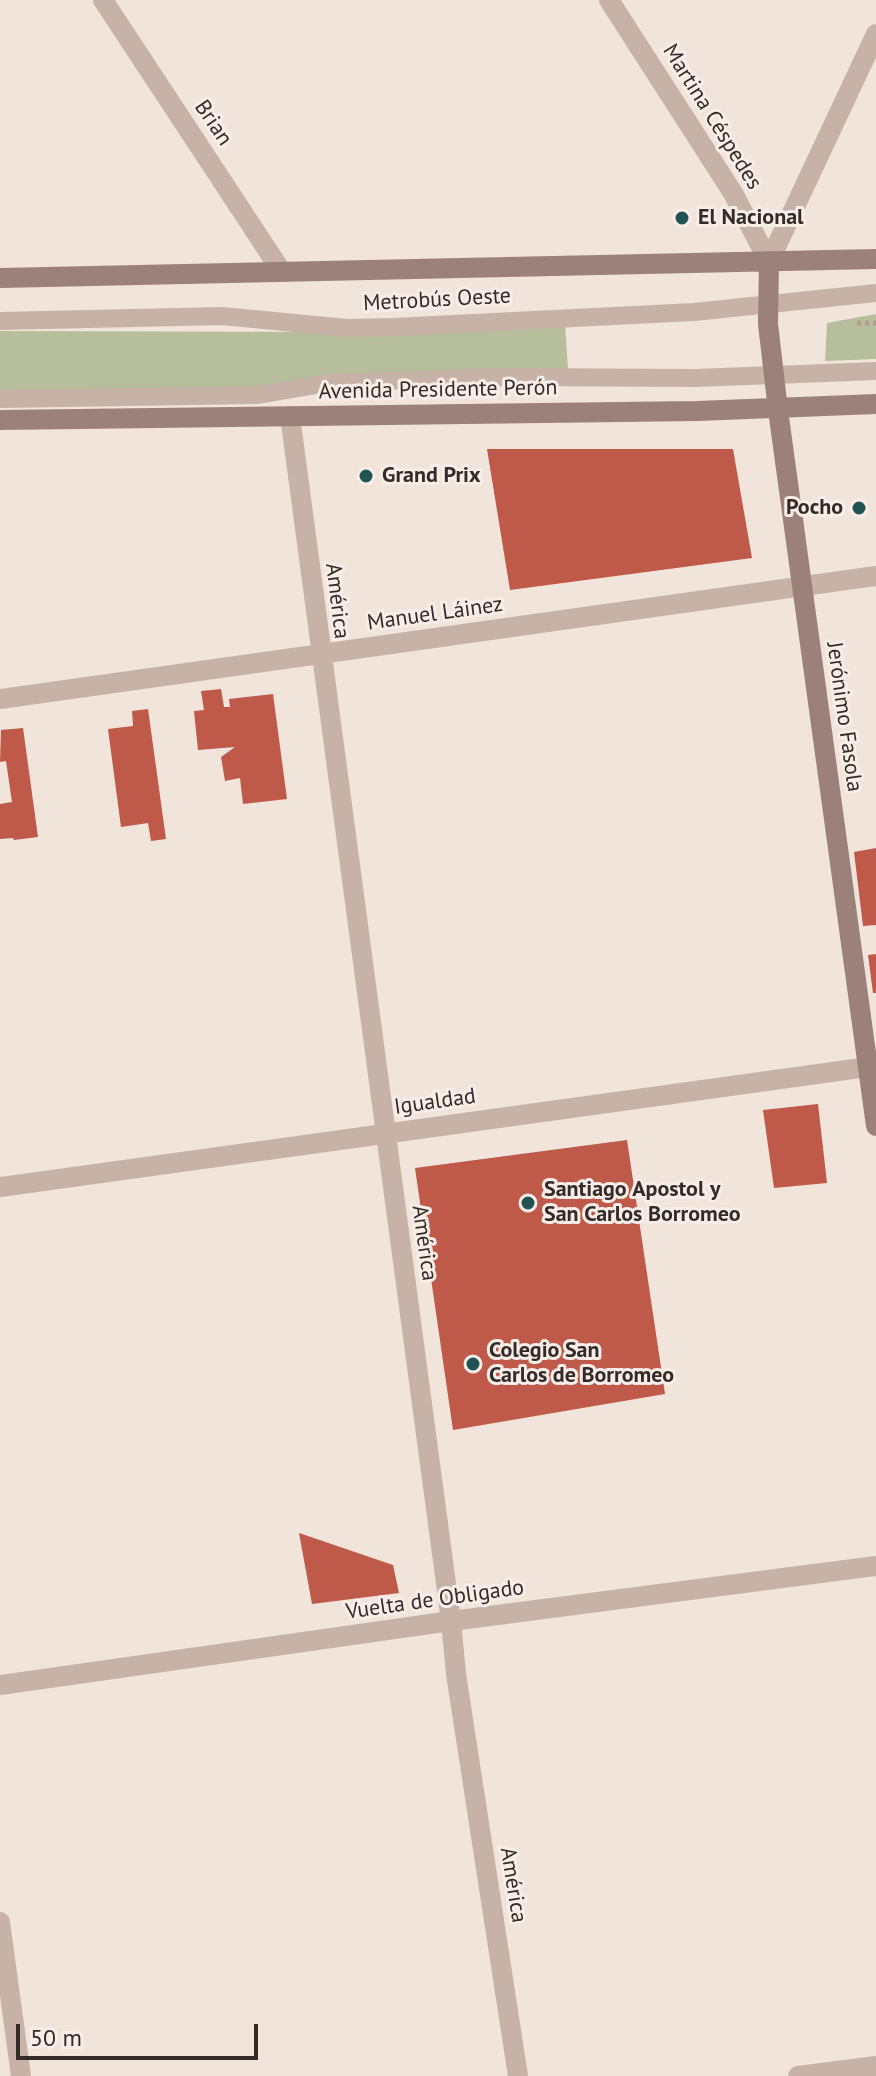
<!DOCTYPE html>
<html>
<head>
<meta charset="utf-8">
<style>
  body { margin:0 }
  #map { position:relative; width:876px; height:2076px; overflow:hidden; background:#f0e4db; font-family:"PT Sans",sans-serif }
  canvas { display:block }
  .scale { position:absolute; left:16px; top:2024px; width:242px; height:36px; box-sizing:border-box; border:4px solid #342a27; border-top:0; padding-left:10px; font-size:24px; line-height:28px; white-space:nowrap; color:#342a27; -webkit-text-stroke:6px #f8eee7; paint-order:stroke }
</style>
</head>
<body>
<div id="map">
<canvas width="876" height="2076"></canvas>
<div class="scale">50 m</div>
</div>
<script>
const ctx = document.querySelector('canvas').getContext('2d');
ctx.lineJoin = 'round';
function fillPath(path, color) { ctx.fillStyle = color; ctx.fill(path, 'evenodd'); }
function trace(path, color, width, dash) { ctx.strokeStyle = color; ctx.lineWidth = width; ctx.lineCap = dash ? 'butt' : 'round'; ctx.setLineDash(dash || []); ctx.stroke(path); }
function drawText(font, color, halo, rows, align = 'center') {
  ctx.font = font + ' "PT Sans",sans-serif'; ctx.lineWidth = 6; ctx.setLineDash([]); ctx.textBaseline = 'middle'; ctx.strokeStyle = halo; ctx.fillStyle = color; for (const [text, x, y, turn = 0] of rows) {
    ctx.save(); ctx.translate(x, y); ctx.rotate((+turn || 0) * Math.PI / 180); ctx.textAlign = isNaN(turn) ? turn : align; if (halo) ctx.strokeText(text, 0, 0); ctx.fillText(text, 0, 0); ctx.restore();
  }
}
const green = new Path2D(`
  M876,314v45l-51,2 2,-38z
  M565,324l3,45 -300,18 -268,7v-63l332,1z`);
const building = new Path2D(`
  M487,449h246l19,109 -242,32z
  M221,689l3,18h6l-1,-8 44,-5 14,105 -44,5 -3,-26 -15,3 -4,-24 14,-10 -37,3 -4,-39 10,-1 -3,-19z
  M148,709l18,130 -15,2 -3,-18 -27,4 -13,-98 25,-3 -1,-15z
  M23,728l15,109 -24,3 -1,-2 -13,1v-35l12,-2 -6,-41 -6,1 1,-32z
  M876,848v77l-13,1 -9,-74z
  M876,954v39h-3l-5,-38z
  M818,1104l9,79 -53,5 -11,-78z
  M627,1140l38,254 -212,36 -38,-262z
  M299,1533l94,32 6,28 -87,11z`);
const path = new Path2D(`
  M857,323h19`);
const lane = new Path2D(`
  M0,321l222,-5 125,12 46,-1 301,-15 182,-19
  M0,399l258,-4 70,-12 178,-6 190,1 180,-7`);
const street = new Path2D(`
  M103,0l179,272
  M609,0l124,193 36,69
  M769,262l107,-228
  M290,416l161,1205 5,53 62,402
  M0,699l876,-123
  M0,1187l876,-121
  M0,1685l451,-64 425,-55
  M0,1922l21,154
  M798,2076l78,-10`);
const secondary = new Path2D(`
  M769,262l-1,62 10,86 98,716
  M0,278l876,-19
  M0,420l697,-9 179,-7`);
const markers = [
  [682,218,8,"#205351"],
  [366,476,8,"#205351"],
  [859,508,8,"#205351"],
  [528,1203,8,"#205351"],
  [473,1364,8,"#205351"]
];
const streetNames = [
  ["Martina Céspedes",712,117,58],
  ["Brian",213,123,56],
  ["Metrobús Oeste",437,300,-3],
  ["Avenida Presidente Perón",438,390,-1],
  ["América",337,601,83],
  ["Manuel Láinez",435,614,-8],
  ["Jerónimo Fasola",844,717,82],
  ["Igualdad",435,1102,-8],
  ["América",424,1243,82],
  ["Vuelta de Obligado",435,1600,-8],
  ["América",513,1885,81]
];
const poiNames = [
  ["El Nacional",698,218],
  ["Grand Prix",382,476],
  ["Pocho",843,508,"right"],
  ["Santiago Apostol y",544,1190],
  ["San Carlos Borromeo",544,1215],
  ["Colegio San",489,1351],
  ["Carlos de Borromeo",489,1376]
];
fillPath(green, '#b7be9c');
fillPath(building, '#bf594a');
trace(path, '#b39c92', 5, [4, 4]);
trace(lane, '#c7b2a8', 18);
trace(street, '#c7b2a8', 20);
trace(secondary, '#9b8179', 20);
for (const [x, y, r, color] of markers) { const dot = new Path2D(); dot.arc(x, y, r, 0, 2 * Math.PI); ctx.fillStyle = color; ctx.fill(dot); trace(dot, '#f8eee7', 3); }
drawText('22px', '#342a27', '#f8eee7', streetNames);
drawText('bold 22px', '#342a27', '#f8eee7', poiNames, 'left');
</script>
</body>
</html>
